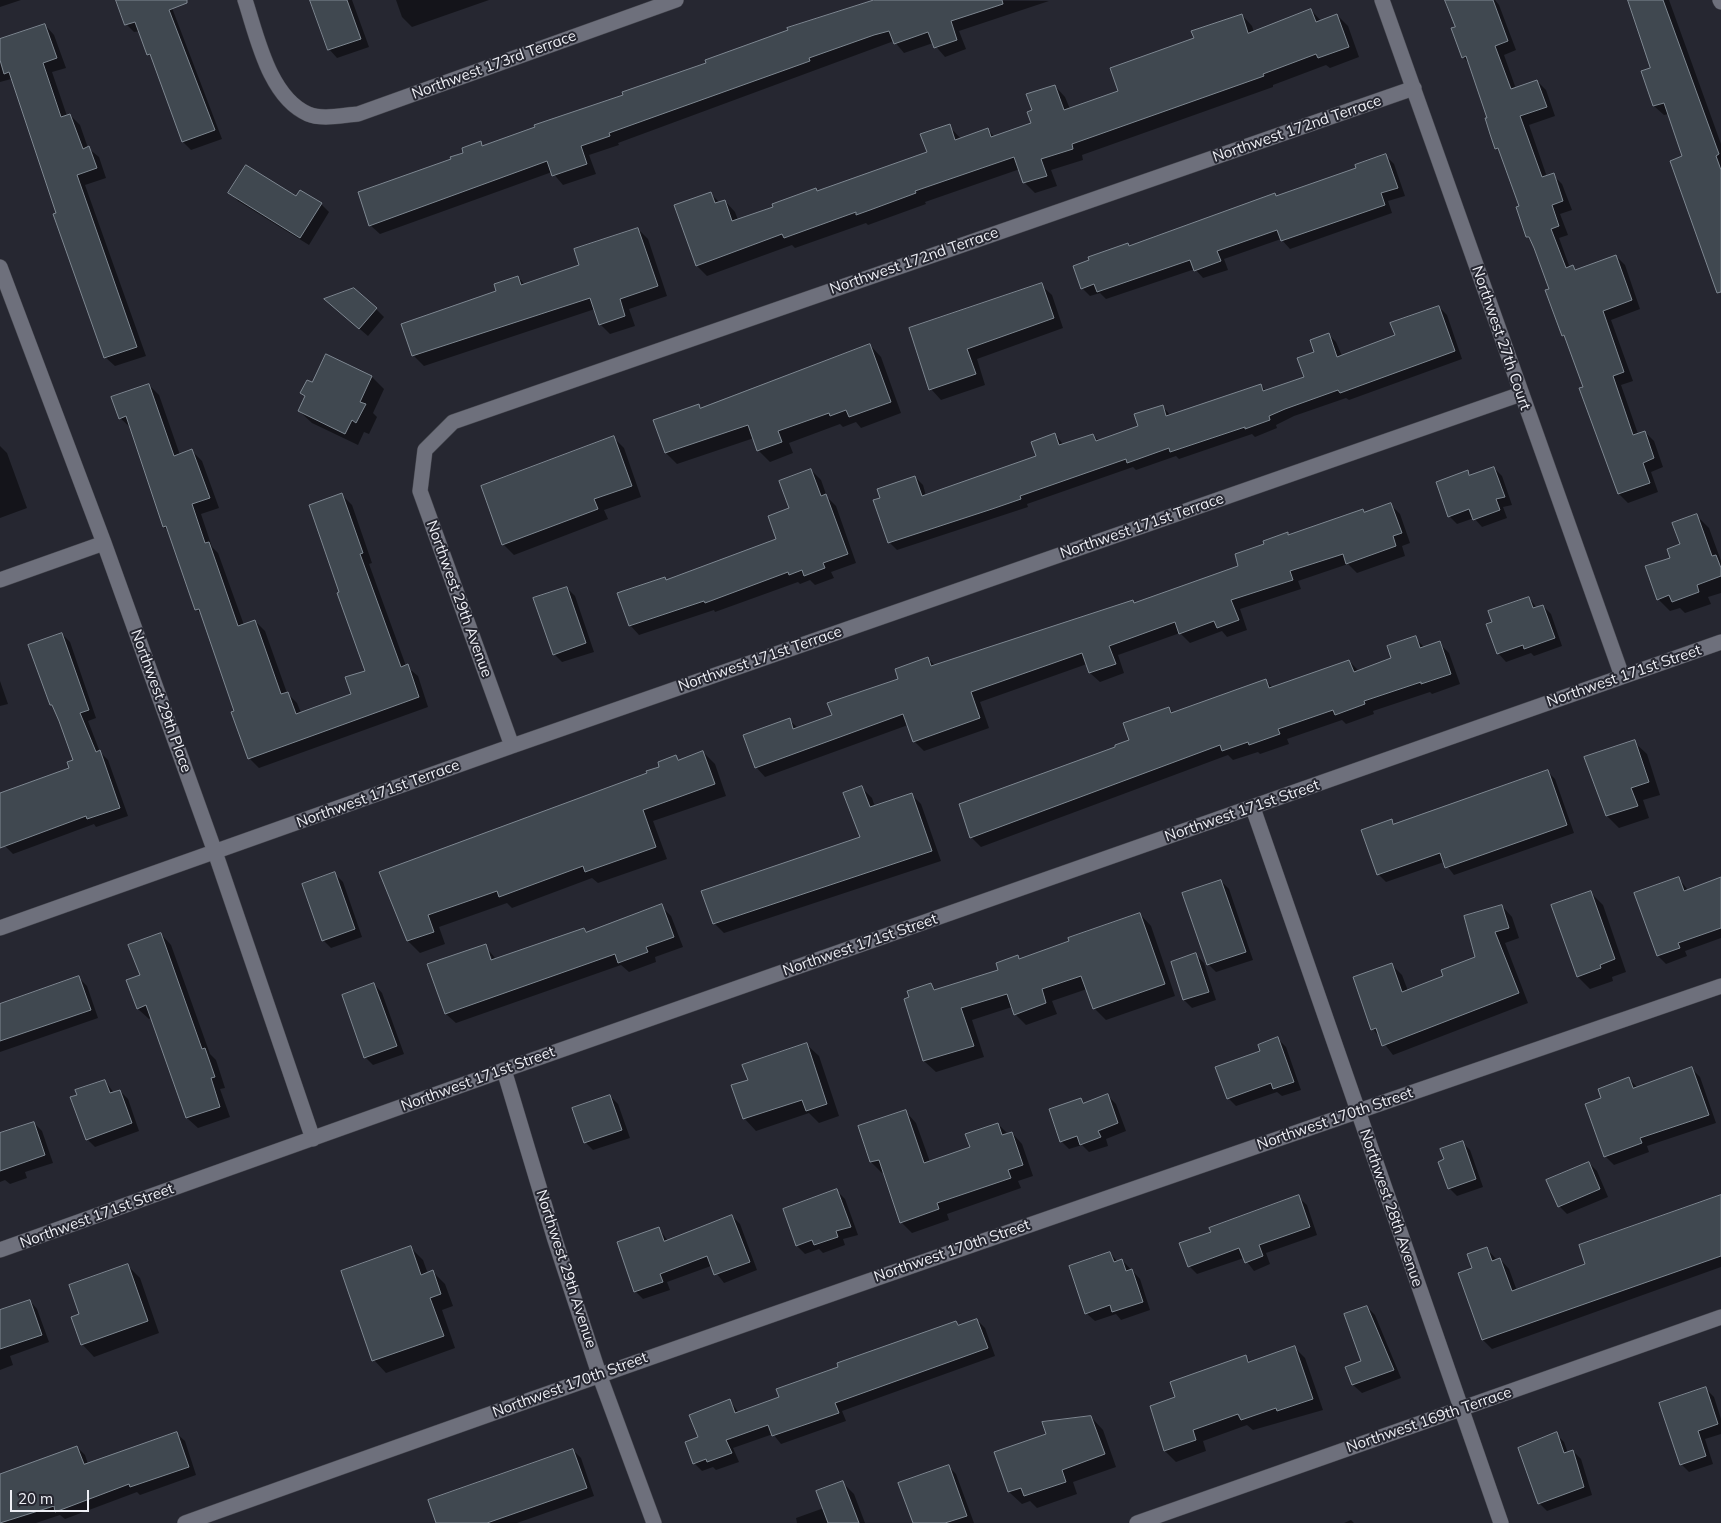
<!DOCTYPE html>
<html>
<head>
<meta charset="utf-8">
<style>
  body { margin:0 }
  #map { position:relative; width:1721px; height:1523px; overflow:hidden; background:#262731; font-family:Mulish,sans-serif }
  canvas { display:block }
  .scale { position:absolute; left:10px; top:1490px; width:79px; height:22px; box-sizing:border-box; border:2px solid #eeeff5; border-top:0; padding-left:6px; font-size:15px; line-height:18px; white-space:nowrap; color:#eeeff5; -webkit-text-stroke:4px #262731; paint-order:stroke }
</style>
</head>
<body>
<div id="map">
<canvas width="1721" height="1523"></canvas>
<div class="scale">20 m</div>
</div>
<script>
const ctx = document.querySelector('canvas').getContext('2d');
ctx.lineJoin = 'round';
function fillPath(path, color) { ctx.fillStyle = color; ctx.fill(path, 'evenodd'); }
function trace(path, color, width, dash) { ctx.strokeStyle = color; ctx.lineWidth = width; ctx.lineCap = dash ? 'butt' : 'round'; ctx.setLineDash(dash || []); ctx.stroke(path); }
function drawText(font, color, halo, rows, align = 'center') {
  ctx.font = font + ' Mulish,sans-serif'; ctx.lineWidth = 4; ctx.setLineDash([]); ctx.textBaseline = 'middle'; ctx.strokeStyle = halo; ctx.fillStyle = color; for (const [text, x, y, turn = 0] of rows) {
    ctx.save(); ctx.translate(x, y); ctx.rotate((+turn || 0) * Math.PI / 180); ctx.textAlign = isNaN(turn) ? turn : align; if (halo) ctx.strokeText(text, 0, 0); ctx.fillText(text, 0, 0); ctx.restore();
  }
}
const shadow = new Path2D(`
  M0,0h21l-21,7z
  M118,0h51l53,139 -31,11 -8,-8 -29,-82 -5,-5 -9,-24 -6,1 -8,-8z
  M312,0h40l17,47 -32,11 -8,-9z
  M396,0h93l-77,27 -10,-10z
  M877,0l172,1 -90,30 7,18 -21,8 -12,-14 -29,10 -10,-12 -276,102 1,2 -30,10 7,19 -33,11 -11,-13 -172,62 -10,-9 83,-65 27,-17 4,4z
  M1446,0h49l4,5 17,45 -12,5 12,34 21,-8 9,9 9,26 -26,9 18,52 6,-2 9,9 10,26 -12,4 8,21 -9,3 11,30 3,-1 4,3 39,-14 9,9 15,44 -29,11 22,61 -12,4 17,49 7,-2 9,9 9,26 -12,5 7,20 -30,11 -9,-9 -38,-105 3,-1 -17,-49 -4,-4 -13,-45 -18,-49 -5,-4 -6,-30 -19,-54 -6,-5 -7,-30 -19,-54 -7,-7 -7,-29z
  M1629,0h40l52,144v144l-37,-131 -15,-43 -5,1 -10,-9 -12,-34 10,-3z
  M1311,10l10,11 16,-6 11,11 11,31 -29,11 -4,-3 -53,20v2l-191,68 1,5 -32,10 6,16 -22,7 -10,-10 -5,-14 -95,33 1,2 -58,21 -2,-2 -71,25 -3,-3 -85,31 -10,-10 14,-72 9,9 5,-2 10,11 3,8 78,-30 2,2 110,-39 21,-27 12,13 27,-9 7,7 38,-13 1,-13 21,-25 10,11 5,12 49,-18 76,-52 47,-24 10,11 2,6z
  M45,25l9,10 12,33 -14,4 15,44 3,-1 10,10 8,23 11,9 7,21 -21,7 61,171 -31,10 -10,-9 -91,-276 -3,-2 -11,3v-41z
  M1386,156l8,8 11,32 -17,5 4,12 -102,36 -9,-10 -57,20 4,11 -25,8 -8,-9 -89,30 -6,-6 -10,3 -8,-8 46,-43 2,2 147,-50 81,-28z
  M300,191l21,13 8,8 -20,33 -71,-44 -8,-8 66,5z
  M638,229l10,10 19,57 -38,13 6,17 -25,8 -10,-10 -5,-15 -171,57 -10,-10 -11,-31 95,-33 20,-15 7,8 55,-20z
  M1041,285l11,10 11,33 -86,31 8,26 -44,15 -10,-11 -21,-60z
  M334,307l42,2 8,8 -16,19z
  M1439,307l8,8 15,44 -113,41 -3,-2 -52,18 -18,9 1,3 -22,9 -3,-3 -73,25 -3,-3 -40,14 -3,-3 -106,37 1,3 -131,43 -8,-8 -7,-43 33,-22 8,8 3,11 112,-39 17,-22 9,10 29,-10 6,6 41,-15 22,-20 9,10 90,-31 5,6 40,-13 9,-25 13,-19 8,8 6,14 54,-20z
  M870,345l11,12 20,56 -40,15 -5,-6 -13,5 -3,-3 -51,19 4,10 -23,9 -12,-12 -4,-12 -77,26 -11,-11 -11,-32 43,-16 4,4z
  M326,355l46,22 12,12 -11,24 4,4 -8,17 -5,-2 -6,13 -46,-22 -13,-12 7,-14 -4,-4 10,-9z
  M149,385l10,10 21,60 12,-4 10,10 17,47 -18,6 11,33 6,6 26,72 11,-4 10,10 22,62 10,10 4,10 51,-18 15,-24 -26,-78 1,-98 10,10 20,58 -3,1 37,102 12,10 10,31 -169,61 -10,-10 -13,-47 -33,-95 -7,-7 -26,-76 -6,-6 -33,-99 -11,-10z
  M614,438l10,10 17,49 -37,13 4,9 -94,36 -11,-11z
  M0,446l7,7 20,55 -27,10z
  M1494,468l8,8 10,29 -9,2 4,11 -25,9 -8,-9 -17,6 -8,-8 18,-44 5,4z
  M811,470l10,10 6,17 9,9 20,57 -25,9 3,6 -19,7 -5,-5 -10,4 -2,-2 -83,30 -1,-2 -75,25 -9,-10 34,-47 3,3 111,-41 12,-31z
  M1390,504l10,10 10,29 -8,3 3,10 -48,17 -9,-9 -50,17 3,8 -61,20 7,21 -20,7 -5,-6 -32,12 -10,-10 -62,22 6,18 -24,9 -10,-9 -3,-9 -107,38 9,26 -65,23 -10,-10 -6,-16 -143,52 -9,-10 33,-47 9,8 35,-12 67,-36 28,-21 8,7 198,-62 106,-37 26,-22 21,-11 2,2 74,-26 3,3z
  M1696,515l13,13 12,33v32l-13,4 3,7 -26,9 -5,-5 -10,3 -12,-12 14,-41 10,-13z
  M567,588l8,8 19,56 -32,10 -8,-8z
  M1529,598l8,10 6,-2 8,8 11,32 -28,10 -3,-3 -25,9 -8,-9z
  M62,634l8,8 26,76 -8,3 12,31 8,8 20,56 -32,11 -2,-3 -81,30 -8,-8 -5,-13v-39l70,-26 5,-7 -20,-52 -4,-4z
  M1415,638l10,10 14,-5 10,10 11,31 -28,10 -2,-2 -57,19 1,3 -28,10 -4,-4 -55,19 2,5 -29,10 -2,-2 -25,8 -5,-5 -247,92 -10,-10 160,-96 38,-33 5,6 92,-33 7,7 76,-27 10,10 34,-12z
  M0,681l8,23 -8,2z
  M1634,742l13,12 13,41 -17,5 6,18 -30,10 -12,-12z
  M703,752l12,12 11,32 -73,25 14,38 -69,24 -6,-5 -80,30 -5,-5 -68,24 6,17 -25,9 -12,-12 -27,-68 268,-99 27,-17 4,4z
  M1547,771l8,8 19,54 -120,42 -10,-13 -58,20 -8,-8 13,-53 4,4z
  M862,788l10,10 3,9 36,-13 10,10 20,57 -217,72 -10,-10 148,-85z
  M335,874l8,8 19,55 -31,11 -8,-8z
  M1679,879l9,11 33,-11v59l-36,13 2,5 -21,8 -8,-8 -23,-62z
  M1221,881l8,8 24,71 -37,12 -8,-8z
  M1590,892l13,13 23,67 -14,5 1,4 -23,8 -12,-12z
  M661,906l10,10 12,31 -28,10 1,5 -27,10 -8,-7 -165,58 -10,-9 39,-68 11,13 88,-30 4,4zM488,956h3l3,9z
  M1502,906l10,11 7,21 -14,5 23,60 -135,52 -20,-26 19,-64 10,10 6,16 37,-14 32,-19z
  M1140,914l11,12 24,70 -69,24 -12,-12 -7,-19 -35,12 5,13 -31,11 -11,-11 -3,-7 -40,13 12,37 -48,15 -12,-11 -19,-62 26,-14 5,5 64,-19 17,-14 3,3z
  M161,934l10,11 39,109 6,6 9,28 -5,1 10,28 -32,11 -11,-10 -35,-100 -3,1 -11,-10 -10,-28 13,-5z
  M1196,955l8,8 12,37 -24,8 -8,-8 -12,-37z
  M79,978l8,8 11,32 -98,34v-47z
  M374,984l8,9 22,61 -31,11 -8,-8z
  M1278,1039l8,8 15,43 -19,6 -5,-4 -41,14 -8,-8 34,-46z
  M806,1044l13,12 20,60 -20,7 -10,-10 -53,18 -12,-13z
  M1692,1069l8,8 16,46 -69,23 2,6 -35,13 -8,-8 -19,-52 15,-6 27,-20 8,8z
  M105,1081l9,12 6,-2 8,8 11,32 -44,16 -8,-8z
  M610,1096l8,8 12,34 -37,12 -8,-8z
  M1108,1096l8,8 10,27 -20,8 2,7 -19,6 -7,-7 -13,4 -8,-8 20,-42 5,5z
  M906,1112l10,11 14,39 41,-14 27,-24 10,10 4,-1 10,11 11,32 -15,5 3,7 -74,26 2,6 -37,13 -11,-11 -17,-50 -2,1 -11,-11 -11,-35z
  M34,1123l8,8 11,32 -28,9 2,6 -17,6 -5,-4 -5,2v-47z
  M1462,1142l8,8 13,37 -26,9 -8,-8z
  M1589,1163l8,8 11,26 -41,17 -8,-8z
  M837,1191l8,8 13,36 -15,4 2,6 -22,8 -4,-4 -14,5 -8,-8z
  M1721,1196v71l-229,82 -9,-9 -10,-71 14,-20 10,11 3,-1 9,10 8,22 70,-26z
  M1298,1197l9,8 10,30 -51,18 4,11 -16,7 -10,-13 -47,16 -8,-8 23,-34z
  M732,1216l8,8 17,46 -33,13 -13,-17 -44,16 3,8 -27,9 -8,-8 24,-62 9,12z
  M411,1248l12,12 5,14 5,-2 12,12 8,22 -11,4 13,38 -69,25 -12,-13z
  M1110,1253l8,9 4,-2 18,19 10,31 -29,10 -5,-6 -21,7 -9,-8z
  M127,1265l13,13 19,55 -65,24 -12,-13 -1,-30z
  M30,1301l7,8 12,33 -39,14 3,9 -13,5v-58z
  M1367,1307l8,8 26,63 -39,15 -9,-8 -6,-18 15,-5z
  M977,1320l8,8 10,28 -153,55 4,10 -65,23 -8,-10 -40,14 6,14 -23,8 -3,-3 -11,4 -8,-8 5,-25 31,-37 9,12 42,-15 59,-30 116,-46 4,4z
  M1294,1347l11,11 18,52 -70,20 -6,-5 -44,16 3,10 -30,11 -11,-11 -13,-44 25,-9 68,-42 6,6z
  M1706,1389l8,8 7,22v15l-16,5 8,25 -24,8 -8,-8z
  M1091,1417l12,13 13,37 -43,15 4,12 -40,14 -7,-7 -8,3 -13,-12 -13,-40z
  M176,1433l9,8 11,34 -56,20 -3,-3 -72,27 -5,-4 -24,8h-36v-46l77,-30 8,8 3,9z
  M1556,1434l8,8 4,11 5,-2 8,8 11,36 -45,16 -8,-8z
  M573,1450l8,8 13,38 -77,27h-80z
  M948,1466l8,8 18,49h-60z
  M843,1483l11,11 11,29h-68l-1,-5 28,-10z
  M1351,1520l3,3h-10z`);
const building = new Path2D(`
  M116,0h71v3l-18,7 46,120 -33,12 -32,-88 -3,1 -12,-33 -10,3z
  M310,0h37l14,39 -33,11z
  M874,0h128l1,4 -52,17 6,19 -23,8 -6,-16 -34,12 -5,-13 -15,4 -65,23 1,3 -201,72 1,3 -29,10 6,18 -35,12 -5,-15 -178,65 -11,-34 93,-33 -1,-2 13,-4 -1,-5 19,-7 1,5 53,-19 -1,-2 89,-30 -1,-3 84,-29 -1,-3 83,-30 -1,-2z
  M1445,0h48l15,41 -13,5 16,43 26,-9 10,27 -27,9 22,61 12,-4 9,28 -11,4 7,21 -8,3 15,39 7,-3 2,5 41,-15 16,45 -29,11 21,61 -11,4 20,59 12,-4 9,27 -11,5 7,20 -32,11 -39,-106 4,-1 -19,-52 -2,1 -17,-46 4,-1 -15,-41 -5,-11h-3l-10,-30 3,-1 -21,-58 -3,1 -5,-15 -5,-16h2l-21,-62 -4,2 -11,-30 4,-1z
  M1628,0h35l56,154 -3,2 5,14v122l-4,1 -47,-132 12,-5 -18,-53 -11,3 -12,-35 9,-3z
  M1311,9l5,13 21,-8 12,33 -31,11 -2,-4 -53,20 1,2 -192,68 1,5 -32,10 6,17 -24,7 -9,-26 -99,34 1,2 -46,17 -14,5v-3l-72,26 -2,-4 -86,32 -22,-61 37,-13 4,11 10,-3 7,21 41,-14 -1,-3 44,-16 1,3 110,-39 -7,-18 30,-10 5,16 33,-12 3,9 40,-14 -4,-11 5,-2 -6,-16 29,-9 9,25 54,-19 -8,-23 84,-30 -3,-7 51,-17 6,19z
  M45,24l12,34 -14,5 18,54 9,-3 13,35 6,-3 8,22 -20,7 60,172 -33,11 -51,-144 3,-1 -47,-141 -5,2 -4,-14v-21z
  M1386,154l12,34 -17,5 4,12 -104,36 -4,-11 -60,21 4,10 -27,10 -4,-11 -93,32 -3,-8 -13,5 -8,-23 16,-6 -1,-3 40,-14 1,3 146,-53 1,3 80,-28 -1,-3z
  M246,165l50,31 4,-6 22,13 -22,35 -72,-45z
  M638,228l20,58 -38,13 5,17 -26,9 -9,-27 -178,58 -11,-32 95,-33 -2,-7 24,-8 3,9 58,-20 -5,-16z
  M1042,283l12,35 -87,31 9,25 -47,16 -20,-62z
  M354,288l23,20 -18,21 -35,-30z
  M1439,306l16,45 -115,42 -2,-3 -53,19 -16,7 1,4 -25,9v-2l-75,25 -1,-4 -42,15 -1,-4 -106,37 1,3 -29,10 -104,34 -15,-43 7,-2 -3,-9 38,-13 7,20 114,-40 -5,-14 24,-9 4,12 34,-11 3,7 42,-15 -4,-12 29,-9 3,11 95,-32 2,7 41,-14 -7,-19 17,-6 -4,-12 19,-7 8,24 58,-22 -5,-12z
  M870,344l21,58 -42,15 -3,-7 -16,6 -1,-3 -51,18 4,11 -25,9 -9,-26 -83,28 -12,-33 46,-16 1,4z
  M326,354l46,22 -12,26 6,2 -10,19 -4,-3 -7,14 -47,-23 7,-15 -5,-3 7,-13 5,2z
  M149,384l25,72 18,-7 18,49 -18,6 13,39 4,-1 29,84 17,-6 26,74 7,-2 8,22 55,-20 -6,-17 20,-6 -28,-78 2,-1 -30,-87 33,-12 21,60 -3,1 41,113 7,-3 11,33 -171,62 -17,-47 3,-1 -35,-102 -4,1 -29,-84 -3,1 -37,-111 -7,3 -8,-22z
  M614,436l18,50 -38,13 4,10 -96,36 -21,-59z
  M1494,467l11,30 -9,2 4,11 -27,10 -4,-11 -21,8 -12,-35 32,-12 1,5z
  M811,469l10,27 5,-2 22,60 -25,9 2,5 -21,8 -2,-6 -13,5 -1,-3 -83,31 -1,-2 -75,25 -12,-33 48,-16 1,3 110,-41 -8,-23 21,-8 -10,-27z
  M1391,503l11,30 -9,3 3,10 -50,18 -3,-10 -53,17 3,9 -62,20 8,20 -22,8 -3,-7 -35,13 -4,-12 -66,24 7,18 -27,9 -7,-20 -111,39 9,26 -67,24 -10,-28 -148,54 -12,-33 47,-17 3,11 39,-14 -5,-12 71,-24 -3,-10 33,-12 3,9 202,-66 1,3 104,-37 -3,-12 29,-10 -1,-3 25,-9v3l75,-26 1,3z
  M1697,514l15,42 4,-1 5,13v8l-24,9 2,7 -27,10 -3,-7 -12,5 -12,-34 25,-8 -3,-9 13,-5 -8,-21z
  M567,587l19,56 -33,12 -20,-57z
  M1529,597l4,11 10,-3 12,33 -31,11 -1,-4 -26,9 -11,-30 6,-2 -4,-11z
  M62,633l27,77 -9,3 16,39 4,-2 20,58 -33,11 -1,-3 -86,32v-55l69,-25 -2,-6 6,-2 -14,-39 -7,-16h-2l-22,-60z
  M1416,636l4,12 20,-7 11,33 -30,10v-2l-57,19 1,3 -30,11 -2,-5 -55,19 2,5 -31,11 -1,-3 -26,9 -2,-6 -250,93 -11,-34 156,-57v-2l14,-5 -6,-17 46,-16 2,6 95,-34 3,9 80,-28 5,12 37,-14 -4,-12z
  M1635,740l14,42 -18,6 7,18 -32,10 -22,-59z
  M703,751l12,33 -72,26 13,37 -71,25 -2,-6 -84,31 -2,-6 -69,24 6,17 -27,9 -28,-69 268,-99 -1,-2 13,-4 -1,-5 18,-7 2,5z
  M1548,770l19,55 -122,43 -5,-15 -63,22 -16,-45 31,-11 1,5z
  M862,786l8,21 42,-14 20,58 -219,73 -12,-33 159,-54 -17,-44z
  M335,872l20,57 -33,12 -20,-57z
  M1679,877l5,14 37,-14v51l-43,15 2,5 -23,8 -23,-63z
  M1221,880l25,72 -39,13 -25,-72z
  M1591,891l24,68 -15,6 1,3 -24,9 -26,-72z
  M662,904l12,33 -28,10 2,5 -30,11 -3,-9 -170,60 -18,-50 59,-20 5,16 93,-32 2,4z
  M1502,905l7,23 -14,4 24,61 -137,53 -6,-18 -5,2 -18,-53 39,-14 10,29 41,-16 -2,-6 34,-13 -11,-41z
  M1140,913l25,71 -72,25 -12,-33 -39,13 4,14 -32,12 -7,-21 -46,14 13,38 -51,15 -19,-62 5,-2 -2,-6 24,-8 3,7 64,-20 -2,-7 22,-8 1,4 50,-18 -1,-3z
  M161,933l41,116 3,-1 10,29 -4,1 9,29 -34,11 -40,-113 -9,4 -11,-29 14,-5 -12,-30z
  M1196,953l13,39 -26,8 -12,-38z
  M79,976l12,34 -91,31v-37z
  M374,983l23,63 -33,12 -22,-63z
  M1278,1037l16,45 -21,7 -2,-6 -44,16 -12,-32 45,-16 -2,-6z
  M807,1043l20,61 -21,7 -4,-11 -59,19 -12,-34 17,-5 -6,-15z
  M1692,1067l17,48 -69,23 2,5 -38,14 -19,-53 16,-6 -3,-9 31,-12 4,11z
  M105,1080l5,13 10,-3 12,33 -46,17 -16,-43 7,-2 -2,-5z
  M1108,1094l10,29 -20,8 3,6 -21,8 -3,-9 -17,6 -11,-33 32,-11 2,5z
  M610,1095l12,35 -38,13 -12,-35z
  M906,1110l18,53 46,-16 -5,-13 33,-11 4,12 10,-3 11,33 -15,5 3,8 -74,25 2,6 -39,14 -21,-63 -9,2 -12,-36z
  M34,1122l11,33 -45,16v-38z
  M1463,1141l13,38 -28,10 -10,-27 6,-3 -4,-10z
  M1589,1162l11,27 -42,18 -12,-27z
  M837,1189l14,38 -15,4 2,6 -24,8 -2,-5 -16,6 -13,-37z
  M1299,1195l11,32 -51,18 4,11 -18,7 -6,-15 -51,19 -9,-24 32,-11 -2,-4z
  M1721,1195v61l-239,84 -24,-67 14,-5 -5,-14 20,-7 5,14 8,-3 12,33 73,-27 -6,-19z
  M732,1215l18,47 -36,13 -7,-19 -47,18 3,8 -29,10 -17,-50 42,-15 5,14z
  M411,1246l10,29 12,-5 8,24 -11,4 14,38 -72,25 -31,-90z
  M1110,1252l4,10 8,-3 4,12 6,-2 11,33 -31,10 -2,-7 -25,9 -16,-48z
  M128,1264l20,57 -67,24 -10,-28 8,-3 -10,-29z
  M30,1300l12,35 -42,14v-39z
  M1367,1306l27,64 -42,15 -7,-18 16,-6 -17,-47z
  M977,1319l11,29 -153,55 4,10 -67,23 -4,-11 -42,15 6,13 -25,9 -1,-3 -13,5 -8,-22 13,-5 -9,-22 41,-16 5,14 44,-16 -3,-8 62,-22 -1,-4 119,-42 2,4z
  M1295,1346l18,53 -36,12 -1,-3 -35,12 -3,-6 -45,16 3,10 -32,11 -14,-45 25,-9 -5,-15 76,-27 2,7z
  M1706,1387l12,37 -20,7 8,25 -26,9 -21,-62z
  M1091,1416l14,38 -43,16 4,12 -42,14 -3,-8 -13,4 -14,-40 52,-18 -4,-12z
  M177,1432l12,35 -59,20 -1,-3 -74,28 -1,-6 -54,17v-49l77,-28 7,18z
  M1557,1432l7,21 9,-3 11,37 -46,17 -20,-56z
  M573,1449l14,39 -100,35h-51l-8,-23z
  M949,1465l18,51 -22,7h-32l-15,-40z
  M843,1481l16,42h-31l-12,-32z`);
const street = new Path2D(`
  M245,0c12,36 24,97 63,114 14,6 35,1 50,0l318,-114
  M1382,0l240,676
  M1720,0l1,2
  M0,267l104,276 111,309 98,287
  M0,580l104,-37
  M512,746l-92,-255 5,-41 28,-28 961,-334
  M1253,808l248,715
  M0,928l512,-182 1009,-352
  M504,1070l51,170 44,134 55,149
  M0,1250l504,-180 1217,-428
  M185,1523c511,-184 1023,-360 1536,-537
  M1137,1523l584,-206`);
const streetNames = [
  ["Northwest 173rd Terrace",494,65,-20],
  ["Northwest 172nd Terrace",1297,129,-19],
  ["Northwest 172nd Terrace",914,261,-19],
  ["Northwest 27th Court",1501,338,71],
  ["Northwest 171st Terrace",1142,526,-19],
  ["Northwest 29th Avenue",459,599,70],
  ["Northwest 171st Terrace",760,659,-19],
  ["Northwest 171st Street",1624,676,-19],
  ["Northwest 29th Place",161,701,70],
  ["Northwest 171st Terrace",378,794,-20],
  ["Northwest 171st Street",1242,811,-19],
  ["Northwest 171st Street",860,945,-19],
  ["Northwest 171st Street",478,1079,-20],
  ["Northwest 170th Street",1335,1119,-19],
  ["Northwest 28th Avenue",1391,1208,71],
  ["Northwest 171st Street",97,1216,-20],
  ["Northwest 170th Street",952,1251,-19],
  ["Northwest 29th Avenue",566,1269,72],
  ["Northwest 170th Street",570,1385,-20],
  ["Northwest 169th Terrace",1429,1420,-19]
];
fillPath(shadow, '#0007');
fillPath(building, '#404850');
trace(building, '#7e8791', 1);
trace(street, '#45464e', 16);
trace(street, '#6e707c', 15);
drawText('15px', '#eeeff5', '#262731', streetNames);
</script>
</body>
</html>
